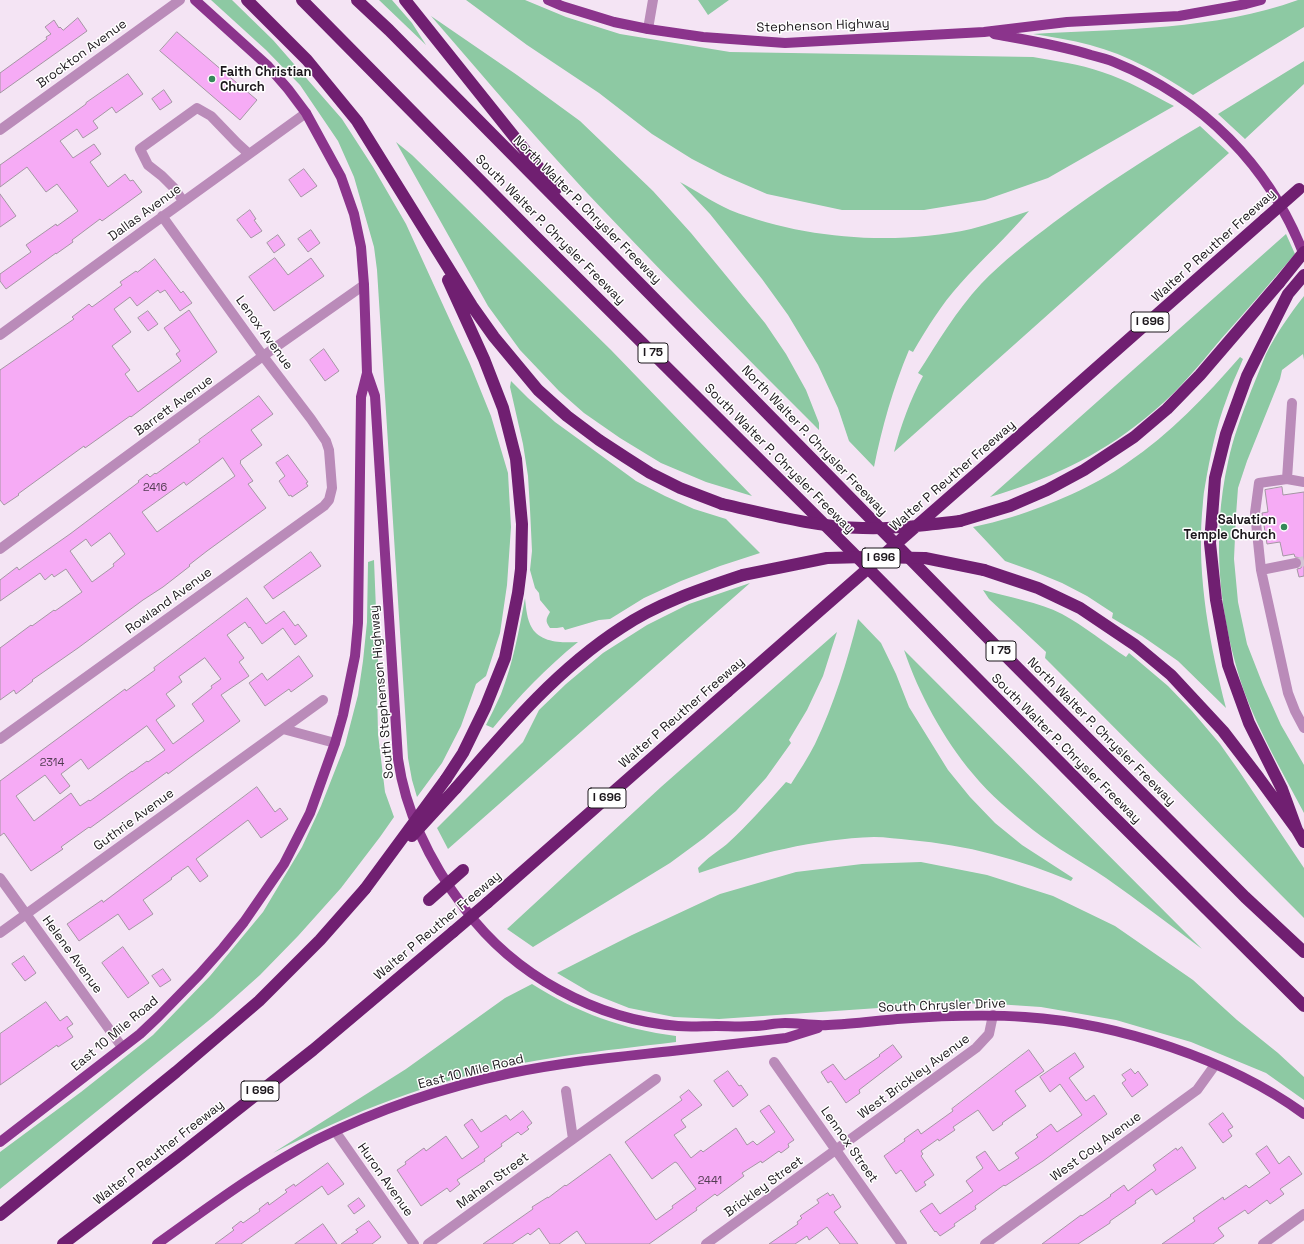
<!DOCTYPE html>
<html>
<head>
<meta charset="utf-8">
<style>
  body { margin:0 }
  canvas { display:block; background:#f4e4f4 }
</style>
</head>
<body>
<canvas width="1304" height="1244"></canvas>
<script>
const ctx = document.querySelector('canvas').getContext('2d');
ctx.lineJoin = 'round';
function fillPath(path, color) { ctx.fillStyle = color; ctx.fill(path, 'evenodd'); }
function trace(path, color, width, dash) { ctx.strokeStyle = color; ctx.lineWidth = width; ctx.lineCap = dash ? 'butt' : 'round'; ctx.setLineDash(dash || []); ctx.stroke(path); }
function drawText(font, color, halo, rows, align = 'center') {
  ctx.font = font + ' "Space Grotesk",sans-serif'; ctx.lineWidth = 3; ctx.setLineDash([]); ctx.textBaseline = 'middle'; ctx.strokeStyle = halo; ctx.fillStyle = color; for (const [text, x, y, turn = 0] of rows) {
    ctx.save(); ctx.translate(x, y); ctx.rotate((+turn || 0) * Math.PI / 180); ctx.textAlign = isNaN(turn) ? turn : align; if (halo) ctx.strokeText(text, 0, 0); ctx.fillText(text, 0, 0); ctx.restore();
  }
}
const green = new Path2D(`
  M211,0h21l41,40 69,79 31,48 33,57 64,140 21,52 17,57 3,54 -4,58 -7,48 -14,43 -10,8 -15,42 -19,37 -25,34 -5,-17 -4,-22 -31,-488 -3,-23 -20,-70 -16,-36 -38,-56 -34,-35z
  M379,0h13l20,23 14,22z
  M466,0h59l41,17 54,17 110,18 303,5c23,4 46,7 69,15 25,8 49,22 72,34l-126,72 -63,22 -61,10h-82l-75,-16 -44,-19 -31,-16 -40,-25 -53,-41 -72,-48z
  M698,0h31l-21,15z
  M1298,0h6v27l-111,68c-32,-21 -65,-40 -103,-50 -19,-5 -38,-8 -57,-11 86,-5 184,-4 265,-34z
  M431,16l86,59 63,46 73,70 38,42 74,90 21,31 20,36 13,33v7c-72,-72 -144,-144 -214,-218 -60,-63 -117,-130 -174,-196z
  M1304,61v23l-59,55 -27,-25z
  M1200,126l29,27 -335,299c7,-27 16,-52 29,-76l-5,-3c20,-31 38,-62 63,-89 22,-23 47,-42 72,-61 47,-35 96,-67 147,-97z
  M396,142l16,13 199,195 141,146 -46,-14 -45,-19 -41,-25 -36,-25 -25,-22 -39,-41 -32,-44z
  M680,182c15,8 34,21 50,28 73,29 164,36 241,19 19,-5 39,-12 58,-18 -22,26 -47,48 -69,73 -19,21 -33,44 -47,68l-4,-2c-16,38 -27,77 -35,117l-25,-26 -11,-33 -20,-43 -30,-50 -26,-36 -52,-65z
  M1286,234l9,20c-25,29 -49,57 -74,85 -24,29 -48,58 -78,81 -46,37 -96,60 -153,77z
  M1304,296v64l-1,-6 -21,16 -2,9 -33,82 -9,27 -2,27 -2,44 4,43 9,42 16,41 18,40 23,40v48c-20,-38 -45,-81 -60,-122 -25,-73 -33,-153 -16,-229 5,-24 14,-48 23,-71 5,-12 10,-25 15,-37 10,-20 24,-40 38,-58z
  M1240,357l3,2c-5,13 -12,26 -16,39 -11,28 -17,59 -22,88 -2,9 -2,19 -3,27 -5,66 8,132 24,195l-48,-47 -36,-25 -30,-18 1,-5 -26,-17 -25,-13 -29,-12 -28,-10 -32,-34c13,-3 26,-6 39,-10 38,-12 83,-31 115,-54 43,-29 79,-67 113,-106z
  M511,381l17,17 27,24 55,40 26,19 29,15 29,13 32,10 34,34 -40,13 -39,15 -37,17 -34,21 -11,1 -34,10 -2,-3 -6,1h-7c-5,-7 -4,-9 0,-16l-10,-12 -1,-7 -4,-5 -5,-18 2,-19 -2,-42 -2,-33 -5,-32 -13,-57z
  M374,560l4,100 -1,27 1,47 7,58 9,25 -14,20 -39,51 -43,48 -38,39 -47,42 -91,74 -122,98v-37l81,-60 72,-57 57,-59 53,-64 39,-65 19,-41 24,-61 13,-50 5,-34 4,-39 1,-60z
  M750,583l-302,266 -11,-21 86,-86 16,-32 27,-26 37,-31 44,-28 42,-21z
  M983,590c25,7 56,12 79,24 22,12 43,29 64,43l3,-4 39,33 24,25 28,33 19,27 65,97v50l-259,-260 1,-6 -57,-53z
  M525,598c1,10 2,22 7,30 9,15 31,15 46,14 -32,26 -59,54 -85,86l-7,-3c5,-10 10,-20 15,-31 12,-31 18,-63 24,-96z
  M858,619l23,24 15,31 13,33 39,63 22,27 25,26 27,22 51,33 -2,3c-52,-22 -104,-36 -161,-41 -12,-1 -24,-3 -36,-3 -60,2 -118,17 -175,36l-1,-5c9,-10 19,-16 29,-24 21,-19 40,-41 59,-62l5,2c8,-13 17,-26 24,-40 19,-40 32,-82 43,-125z
  M837,632l-14,44 -16,34 -18,30 2,3 -25,35 -30,33 -32,27 -34,25 -137,84 -26,-18 154,-142z
  M904,650l298,299c-32,-24 -63,-48 -96,-71 -24,-16 -50,-30 -73,-48 -21,-17 -43,-35 -60,-56 -30,-36 -54,-80 -69,-124z
  M921,862l66,13 66,21 62,30 78,54 44,40 41,33 26,24v23l-38,-27 -75,-31 -75,-22 -75,-13 -45,-3 -45,-1 -232,16 -45,-2 -45,-9 -38,-15 -34,-20 75,-38 88,-41 76,-22 66,-8z
  M532,984c46,29 90,45 144,52v6c-74,9 -149,16 -221,37 -41,12 -83,27 -122,45 -21,9 -40,19 -60,29l133,-84 99,-71z`);
const building = new Path2D(`
  M78,18l9,13 -87,62v-20l47,-34 -1,-2 5,-3 -6,-7 9,-7 5,8 1,-1 3,3z
  M177,32l80,68 -17,20 -80,-69z
  M128,74l15,20 -27,19 -4,-6 -19,14 5,7 -15,10 -6,-9 -17,12 13,17 21,-14 7,10 -11,8 18,25 17,-13 5,7 3,-1 9,12 -40,29 -2,-2 -28,21 1,2 -17,12v-1l-50,36 -6,-8v-7l31,-22 -5,-7 30,-21 1,2 21,-15 -21,-27 -11,8 -19,-25 -27,20v-22l68,-48 18,-13v-1z
  M164,90l8,12 -12,8 -8,-11z
  M304,169l13,17 -16,11 -12,-17z
  M0,194l16,22 -16,11z
  M250,210l6,9 -2,1 8,11 -11,7 -14,-18z
  M311,230l9,13 -12,9 -10,-13z
  M278,235l7,10 -11,8 -7,-10z
  M275,258l13,17 23,-17 13,18 -50,35 -25,-34z
  M155,259l26,34 2,-2 9,12 -12,8 -15,-21 -5,3 -2,-3 -21,16 -7,-9 -16,12 17,23 -19,14 18,24 -5,4 13,18 43,-31 -5,-7 4,-3 -16,-23 25,-18 28,42 -86,65 -1,-1 -45,32 -1,-2 -66,48 1,1 -15,10 -4,-5v-130l74,-51 -2,-2 17,-13 3,3 30,-22 -2,-3 16,-11 1,1z
  M148,311l10,13 -10,7 -10,-13z
  M324,349l15,22 -14,10 -15,-21z
  M259,396l14,18 -22,16 11,15 -22,16 1,1 -1,1 13,18 -5,3 18,24 -59,43 -18,14 1,1 -27,21 -20,13 -65,48 -46,32 1,1 -17,13 -2,-4 -14,10v-52l31,-23 1,1 22,-16 1,1 27,-19 -16,-23 -12,8 -2,-3 -7,6 -5,-7 -40,28v-21l17,-13 2,3 4,-3 47,-33 69,-52 -1,-1 9,-7 3,3 5,-4 1,1 44,-32 -1,-2zM223,458l12,18 -78,56 -15,-20 42,-30 2,3zM110,533l15,21 -12,10 1,2 -22,16 -22,-31 16,-12 5,7z
  M288,455l20,27 -2,1 2,3 -16,11 -1,-2 -2,1 -10,-15 6,-5 -9,-13z
  M1282,487l1,8 21,-3v84l-5,1 -2,-8 4,-1 1,-3 -1,-7 -6,-1 -1,-3 -11,2 -3,-14 -13,2 -5,-31 6,-1 -3,-22z
  M311,552l10,14 -48,33 -9,-12z
  M247,598l19,26 18,-13 11,15 3,-2 9,12 -12,9 -12,-17 -21,16 -12,-17 -1,1 -4,-6 -18,13 17,23 -5,4 10,14 -28,19 19,26 -52,38 -20,15 -1,-2 -77,56 -1,-1 -28,20 2,2 -32,22 -27,-38 -4,3v-55l125,-92 1,2 29,-21 -1,-2zM205,658l16,21 -10,7 1,2 -20,16 12,17 -31,23 -17,-24 19,-14 -9,-12 16,-12 -3,-5zM147,726l18,24 -17,12 -1,-1 -15,11v-1l-42,30 -1,-1 -9,6 -9,-13 -37,28 -18,-25 29,-21 15,19 10,-8 -9,-12 20,-15 7,10z
  M299,656l14,20 -22,16 -2,-3 -24,17 -16,-23 13,-10 5,7z
  M257,787l18,25 5,-4 8,11 -27,19 -13,-18 -52,39 12,17 -8,6 -12,-16 -17,12 1,1 -29,21 10,14 -24,16 -11,-16 -39,27 -12,-17 35,-24 1,2z
  M123,947l26,36 -21,15 -26,-35z
  M24,956l12,17 -11,8 -13,-17z
  M163,969l8,11 -11,7 -8,-11z
  M46,1002l14,19 7,-5 6,8 -6,4 6,9 -15,10 -1,-2 -57,40v-51z
  M893,1045l9,12 -43,33 1,3 -14,10 -15,-22 -3,2 -7,-11 12,-8 12,16 35,-24 -1,-1 1,-1z
  M1029,1050l15,21 -29,20 11,15 -24,17 1,1 -10,7 -15,-21 -25,17 2,3 -16,11 -1,-2 -17,12 2,3 -2,2 13,19 -10,7 2,3 -10,7 -15,-22 -5,4 -12,-18 21,-15 -1,-2 14,-10 3,5 32,-23 -1,-2z
  M1075,1053l9,14 -15,11 17,23 8,-6 13,19 -64,47 -38,25 -1,-1 -29,21 1,3 -22,15 1,2 -15,10 -4,-5 -1,1 -15,-21 12,-8 8,11 33,-23 -7,-10 17,-13 -7,-11 9,-6 14,20 20,-13 -4,-5 23,-16 -2,-2 15,-11 6,8 25,-17 -22,-31 -10,8 -10,-15z
  M1131,1069l4,5 3,-3 10,14 -16,12 -10,-14 4,-3 -4,-5z
  M728,1071l11,15 2,-1 7,10 -15,12 -19,-26z
  M689,1090l13,15 -21,15 5,7 -12,8 17,23 10,-8 2,2 33,-24 11,17 6,-4 4,4 18,-13 -15,-21 9,-6 25,35 -6,4 1,3 -8,6 -2,-2 -17,12 -1,-2 -19,12 2,3 -27,20 -2,-2 -19,14 1,2 -48,34h-63l-9,-13 -18,13h-9l-11,-16 -9,7 -2,-2 -16,11h-29l50,-35 -1,-2 16,-10v1l17,-13 1,1 44,-32 46,66 17,-12 -1,-2 24,-17 -19,-26 -2,-1 -23,17 -27,-37 57,-42 -2,-3z
  M523,1111l9,12 -5,4 2,2 -8,6 -3,-3 -17,12 1,2 -18,13 1,2 -28,19 3,4 -10,8 -3,-4 -26,18 -24,-36 9,-6 -1,-2 19,-14 2,3 20,-15 16,23 17,-12 -15,-22 8,-6 9,13 25,-17 4,5z
  M1223,1113l10,14 -5,3 4,6 -9,7 -14,-19z
  M1267,1146l12,18 10,-8 13,18 -22,15 4,5 -14,10 -3,-4 -19,14 -3,-4 -27,18 6,8 -11,8h-51l33,-23 -2,-3 30,-21 1,3 22,-15 3,3 21,-15 -14,-19z
  M1182,1147l14,21 -40,27 -4,-6 -17,12 1,2 -26,18v2l-32,21h-36l39,-29 1,1 29,-20 -1,-1 14,-10 4,6 28,-21 -3,-5 23,-17 1,2z
  M328,1163l16,21 -16,11 -6,-9 -81,58h-26l19,-14 -2,-2 9,-7 2,2 17,-12 -1,-2 9,-7 1,3 18,-13 -2,-2 9,-6 1,2z
  M828,1193l2,3 3,-2 8,13 -7,5 24,32h-18l-13,-17 -18,13 -2,-4 -12,8h-26l29,-20 -1,-2 5,-4 -2,-2 19,-13 -2,-3z
  M359,1198l6,8 -11,8 -6,-8z
  M369,1221l12,16 -9,7h-31l17,-12 -2,-2z
  M323,1224l14,20h-42z`);
const minorTunnel = new Path2D(`
  M1296,563l8,-2`);
const minor = new Path2D(`
  M648,29l5,-29
  M0,130l180,-130
  M183,201l-9,-13 -12,-12 -14,-11 -8,-16 57,-41 14,8 26,27 12,11
  M0,335l144,-105 162,-117
  M1287,479l5,-76
  M1304,482l-17,-3 -28,4 -4,30 6,57 27,123 7,18 9,17
  M0,549l263,-193 101,-71
  M1261,570l35,-7
  M283,729l52,14
  M0,739l324,-233 5,-6 3,-12 -3,-38 -3,-9 -15,-22 -48,-63 -101,-140
  M0,878l122,169
  M0,933l323,-233
  M774,1062l128,182
  M566,1091l7,48
  M335,1131l79,113
  M428,1244l228,-165
  M706,1244l270,-196 13,-14 4,-19
  M985,1244l212,-154 18,-25
  M1263,1244l41,-30`);
const major = new Path2D(`
  M548,0l14,6 52,16 34,7 55,8 82,6 199,-11 83,-10 112,-6 67,-12 15,-4
  M994,34c33,6 65,11 97,21 8,2 16,4 23,7 88,36 156,104 190,193
  M367,373l8,23 23,363c8,56 34,106 67,150 49,66 131,111 213,117 13,1 25,0 38,0 12,0 25,1 37,0 11,0 21,-3 32,-3 14,0 28,3 43,2 23,-1 46,-4 69,-6 42,-3 85,-5 128,-2 92,6 204,42 279,97
  M0,1142l140,-108 19,-18 40,-41 24,-27 21,-26 40,-58 26,-51 25,-70 8,-28 12,-59 3,-33 3,-226 6,-24 -3,-88 -3,-38 -7,-33 -13,-37 -35,-64 -18,-24 -20,-23 -73,-66
  M157,1244c52,-37 102,-75 159,-104 61,-30 128,-53 195,-67 52,-11 107,-16 161,-22 38,-4 76,-9 114,-13l32,-10`);
const highway = new Path2D(`
  M247,0l60,60 50,61 115,185 22,31 44,53 29,26 32,24 26,17 25,16 30,15 42,16
  M302,0l231,234 318,317 257,260 196,195
  M357,0l32,30 202,204 389,396 265,267 59,55
  M405,0l151,189
  M1034,423l231,-204
  M960,521l50,-15 37,-16 37,-20 50,-33 33,-28 33,-34 79,-92
  M984,570l54,18 42,20 55,37 36,30 52,56 36,47 38,52 7,12
  M446,779l17,-26 22,-45 20,-50 13,-65 3,-24 1,-45 -6,-65 -13,-51 -19,-49 -36,-79
  M456,788c50,-58 100,-118 165,-160 37,-25 80,-39 122,-53
  M1297,830l-15,-41 -33,-66 -21,-58 -12,-65 -6,-57 5,-65 11,-44 21,-58 41,-82 16,-19
  M487,903l240,-211
  M0,1215l176,-143 83,-71 61,-61 45,-51
  M63,1244l118,-90 132,-104 140,-118`);
const highwayBridge = new Path2D(`
  M1265,219l34,-30
  M1279,283l25,-31
  M722,504c46,10 93,23 141,24 33,1 65,-3 97,-7
  M743,575l84,-17 39,-1 59,1 59,12
  M727,692l307,-269
  M412,836l44,-48
  M365,889l81,-110
  M429,900l34,-30
  M453,932l34,-29`);
const markers = [
  [212,79,4,"#35885a"],
  [1284,527,4,"#35885a"]
];
const numberNames = [
  ["2416",155,488],
  ["2314",52,763],
  ["2441",710,1181]
];
const shields = [
  [1150,322,38],
  [653,353,30],
  [881,558,38],
  [1001,651,30],
  [607,798,38],
  [260,1091,38]
];
const shieldNames = [
  ["I 696",1150,322],
  ["I 75",653,353],
  ["I 696",881,558],
  ["I 75",1001,651],
  ["I 696",607,798],
  ["I 696",260,1091]
];
const streetNames = [
  ["Stephenson Highway",823,26,-2],
  ["Brockton Avenue",82,54,-36],
  ["North Walter P. Chrysler Freeway",587,210,45],
  ["Dallas Avenue",145,213,-36],
  ["South Walter P. Chrysler Freeway",550,230,45],
  ["Walter P Reuther Freeway",1214,246,-42],
  ["Lenox Avenue",264,333,54],
  ["Barrett Avenue",174,406,-36],
  ["North Walter P. Chrysler Freeway",814,441,46],
  ["South Walter P. Chrysler Freeway",779,459,45],
  ["Walter P Reuther Freeway",953,476,-41],
  ["Rowland Avenue",169,601,-36],
  ["South Stephenson Highway",382,692,-95],
  ["Walter P Reuther Freeway",682,713,-41],
  ["North Walter P. Chrysler Freeway",1101,732,45],
  ["South Walter P. Chrysler Freeway",1066,749,45],
  ["Guthrie Avenue",134,820,-36],
  ["Walter P Reuther Freeway",438,926,-40],
  ["Helene Avenue",72,955,54],
  ["South Chrysler Drive",942,1006,-2],
  ["East 10 Mile Road",115,1034,-40],
  ["East 10 Mile Road",471,1072,-14],
  ["West Brickley Avenue",914,1077,-36],
  ["Lennox Street",849,1145,55],
  ["West Coy Avenue",1096,1147,-36],
  ["Walter P Reuther Freeway",159,1153,-38],
  ["Huron Avenue",385,1180,55],
  ["Mahan Street",493,1181,-36],
  ["Brickley Street",764,1187,-36]
];
const poiNames = [
  ["Faith Christian",220,72],
  ["Church",220,87],
  ["Salvation",1276,520,"right"],
  ["Temple Church",1276,535,"right"]
];
fillPath(green, '#8dc9a3');
fillPath(building, '#f6abf5');
trace(building, '#a596a4', 1);
trace(minorTunnel, '#d4c5d4', 10, [10, 5]);
trace(minor, '#ba8bb9', 10);
trace(major, '#8b348c', 10);
trace(highway, '#701f71', 12);
trace(highwayBridge, '#701f71', 12);
for (const [x, y, r, color] of markers) { const dot = new Path2D(); dot.arc(x, y, r, 0, 2 * Math.PI); ctx.fillStyle = color; ctx.fill(dot); trace(dot, '#fff', 1.5); }
drawText('11px', '#523c52', null, numberNames);
for (const [x, y, w] of shields) { const box = new Path2D(); box.roundRect(x - w / 2, y - 10, w, 20, 3); ctx.fillStyle = '#fff'; ctx.fill(box); trace(box, '#1c171c', 1); }
drawText('bold 12px', '#1c171c', null, shieldNames);
drawText('13px', '#1c171c', '#fff', streetNames);
drawText('bold 13px', '#1c171c', '#fff', poiNames, 'left');
</script>
</body>
</html>
